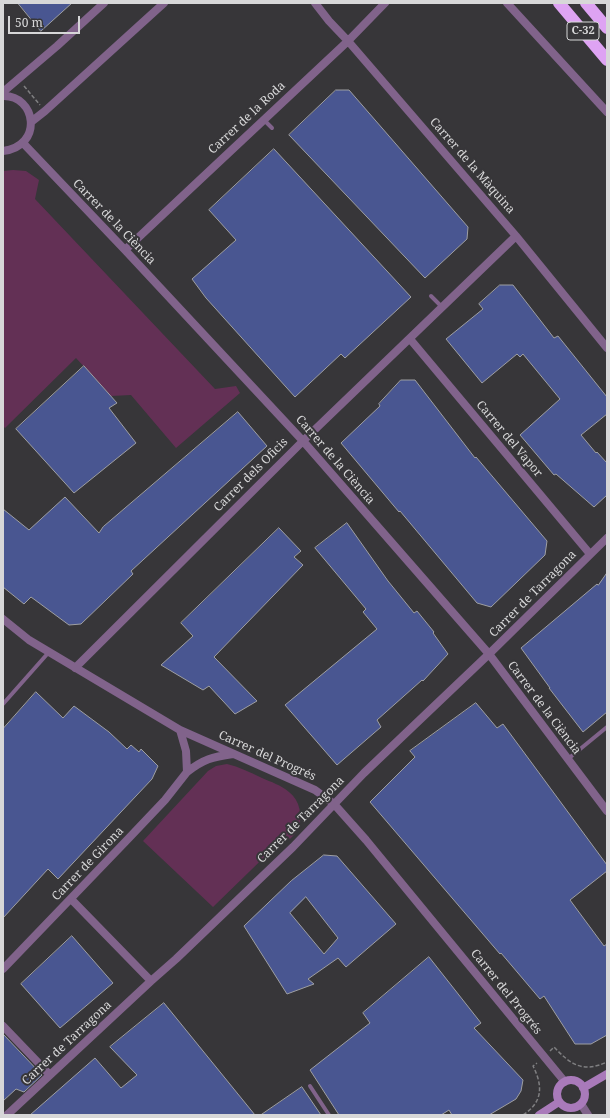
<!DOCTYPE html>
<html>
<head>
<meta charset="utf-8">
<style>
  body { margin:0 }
  #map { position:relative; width:610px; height:1118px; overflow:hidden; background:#373639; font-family:"Noto Serif",serif }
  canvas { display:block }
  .frame { position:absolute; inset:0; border:4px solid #d7d7d8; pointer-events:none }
  .scale { position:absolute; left:8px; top:16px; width:72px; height:18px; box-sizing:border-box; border:2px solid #d7d7d8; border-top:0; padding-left:5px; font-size:12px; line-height:14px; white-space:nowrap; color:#d7d7d8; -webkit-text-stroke:3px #373639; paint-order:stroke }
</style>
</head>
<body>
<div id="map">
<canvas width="610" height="1118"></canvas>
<div class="frame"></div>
<div class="scale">50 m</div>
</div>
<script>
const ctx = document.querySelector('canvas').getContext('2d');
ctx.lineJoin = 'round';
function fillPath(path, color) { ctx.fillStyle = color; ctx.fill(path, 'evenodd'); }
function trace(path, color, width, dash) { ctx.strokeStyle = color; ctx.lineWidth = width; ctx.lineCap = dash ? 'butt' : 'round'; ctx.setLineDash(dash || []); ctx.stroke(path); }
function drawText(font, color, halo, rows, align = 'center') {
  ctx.font = font + ' "Noto Serif",serif'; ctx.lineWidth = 4; ctx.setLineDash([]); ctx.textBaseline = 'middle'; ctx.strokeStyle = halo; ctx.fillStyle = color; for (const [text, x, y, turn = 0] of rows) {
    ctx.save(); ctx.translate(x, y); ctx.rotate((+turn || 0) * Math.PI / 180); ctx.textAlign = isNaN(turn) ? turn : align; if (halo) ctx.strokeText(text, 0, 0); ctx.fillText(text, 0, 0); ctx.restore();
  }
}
const green = new Path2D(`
  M13,170l13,1 13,9 -4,19 180,190 21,-3 4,7 -64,55 -45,-53 -20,1 -35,-38 -71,70 -2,-2v-255z
  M227,764c12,3 23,8 35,14 9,4 19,7 27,14 11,8 14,25 9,37 -2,4 -5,7 -8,10l-4,-3 -73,71 -70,-66 65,-70 8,-5z`);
const building = new Path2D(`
  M18,3h54l-31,28z
  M336,90h13l119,137 -1,12 -42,39 -136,-143z
  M274,149l137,148 -66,61 -4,-4 -46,43 -89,-99 -14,-19 44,-39 -27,-30z
  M500,285h13l41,53 4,-2 49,61v17l-26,21 15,18 1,-1 10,11v32l-13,12 -38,-33 -2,1 -34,-40 40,-36 -37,-45 -3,3 -3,-3 -35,29 -36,-44 37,-30 -4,-5z
  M84,366l33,37 -8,5 27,35 -62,50 -58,-64z
  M401,380h14l60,78 1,-1 71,84 -2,14 -54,52 -14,-4 -77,-92 -1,1 -58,-69 39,-37 -1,-2z
  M238,412l29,34 -136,125 2,3 -52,50 -12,1 -38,-28 -7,7 -21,-17v-78l26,21 36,-33 34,36 4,-6z
  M347,523l41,58 26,32 3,-2 17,21 -1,1 15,21 -25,27 -1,-1 -45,40 4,7 -44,38 -52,-60 92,-76 -14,-17 3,-3 -51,-61z
  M279,528l22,23 -7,6 9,8 -89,92 43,44 -22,13 -26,-28 -6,4 -42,-25 32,-29 -12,-13z
  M607,573v139l-24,20 -34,-44h1l-29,-40 76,-64 1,1z
  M36,692l27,26 11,-12 35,26 18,17 4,-4 8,7 2,-3 17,17 -6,13 -94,100 -10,-10 -45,49v-189z
  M476,703l21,25 6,-4 104,141v6l-37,29 34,46 3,-2v91l-16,9h-16l-31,-48 -4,3 -39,-46 -1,1 -130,-152 45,-45 -5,-6z
  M324,855l13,1 59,68 -50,43 -8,-9 -30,21 6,5 -27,10 -43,-68 47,-45zM306,897l32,41 -14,16 -34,-41z
  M72,936l41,47 -53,45 -39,-44z
  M429,957l52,66 -7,5 49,52 -2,11 -5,8 -27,16h-37l-3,-5 -8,5h-102l-29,-45 60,-47 -7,-10z
  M164,1003l91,112h-225l65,-57 26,30 16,-13 -27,-28z
  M3,1034l39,41 -18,17 -8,-3 -13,12z
  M302,1087l19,28h-60z`);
const path = new Path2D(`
  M24,86l16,19
  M550,1051l4,-4c17,18 29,26 53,15
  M523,1115c20,-13 20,-29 10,-49l4,-3`);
const lane = new Path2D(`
  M264,120l8,8
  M431,296l11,11
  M3,704l46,-52
  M568,759l39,-32
  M310,1086l19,29`);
const street = new Path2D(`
  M315,3l14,18 19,20 168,195 91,112
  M507,3l100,109
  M3,92l54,-46 47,-43
  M3,96c33,-1 41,50 0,55
  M31,122l14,-11 119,-108
  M23,143l102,107 178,191 186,213 118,157
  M125,250l223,-209 37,-38
  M410,339l180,215
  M3,619l26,21 151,90 135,60 19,14 32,36 199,242
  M75,668l228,-227 213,-205
  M187,772c17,-13 25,-15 46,-18
  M71,899l80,82
  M3,969l125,-130 37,-39 22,-28 -1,-21 -6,-21
  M3,1026l47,49
  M581,1104l7,11
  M7,1115l144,-134 25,-22 117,-112 71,-74 125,-119 118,-116`);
const secondary = new Path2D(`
  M557 1094a14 14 0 1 1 28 0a14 14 0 1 1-28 0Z
  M583,1088l24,-14
  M539,1115l20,-13`);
const highway = new Path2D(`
  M559,3l48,57
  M586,3l21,25`);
const shields = [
  [583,31,32]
];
const shieldNames = [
  ["C-32",583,31]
];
const streetNames = [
  ["Carrer de la Roda",247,118,-43],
  ["Carrer de la Màquina",472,166,49],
  ["Carrer de la Ciència",114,222,46],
  ["Carrer del Vapor",509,439,50],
  ["Carrer de la Ciència",335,460,49],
  ["Carrer dels Oficis",251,475,-45],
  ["Carrer de Tarragona",533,594,-45],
  ["Carrer de la Ciència",544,708,53],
  ["Carrer del Progrés",267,756,24],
  ["Carrer de Tarragona",301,820,-45],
  ["Carrer de Girona",88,864,-46],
  ["Carrer del Progrés",506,992,51],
  ["Carrer de Tarragona",67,1043,-43]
];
fillPath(green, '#633055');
fillPath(building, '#495691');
trace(building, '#9e9fa2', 1);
trace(path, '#7f7f81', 1.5, [4, 2]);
trace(lane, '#81638b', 4);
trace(street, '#81638b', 8);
trace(secondary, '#a97aba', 8);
trace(highway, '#dea3f3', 12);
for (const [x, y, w] of shields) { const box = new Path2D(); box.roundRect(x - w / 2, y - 9, w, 18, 3); ctx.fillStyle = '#373639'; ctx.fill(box); trace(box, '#d7d7d8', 1); }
drawText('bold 11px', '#d7d7d8', null, shieldNames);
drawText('12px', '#d7d7d8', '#373639', streetNames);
</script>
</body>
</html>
